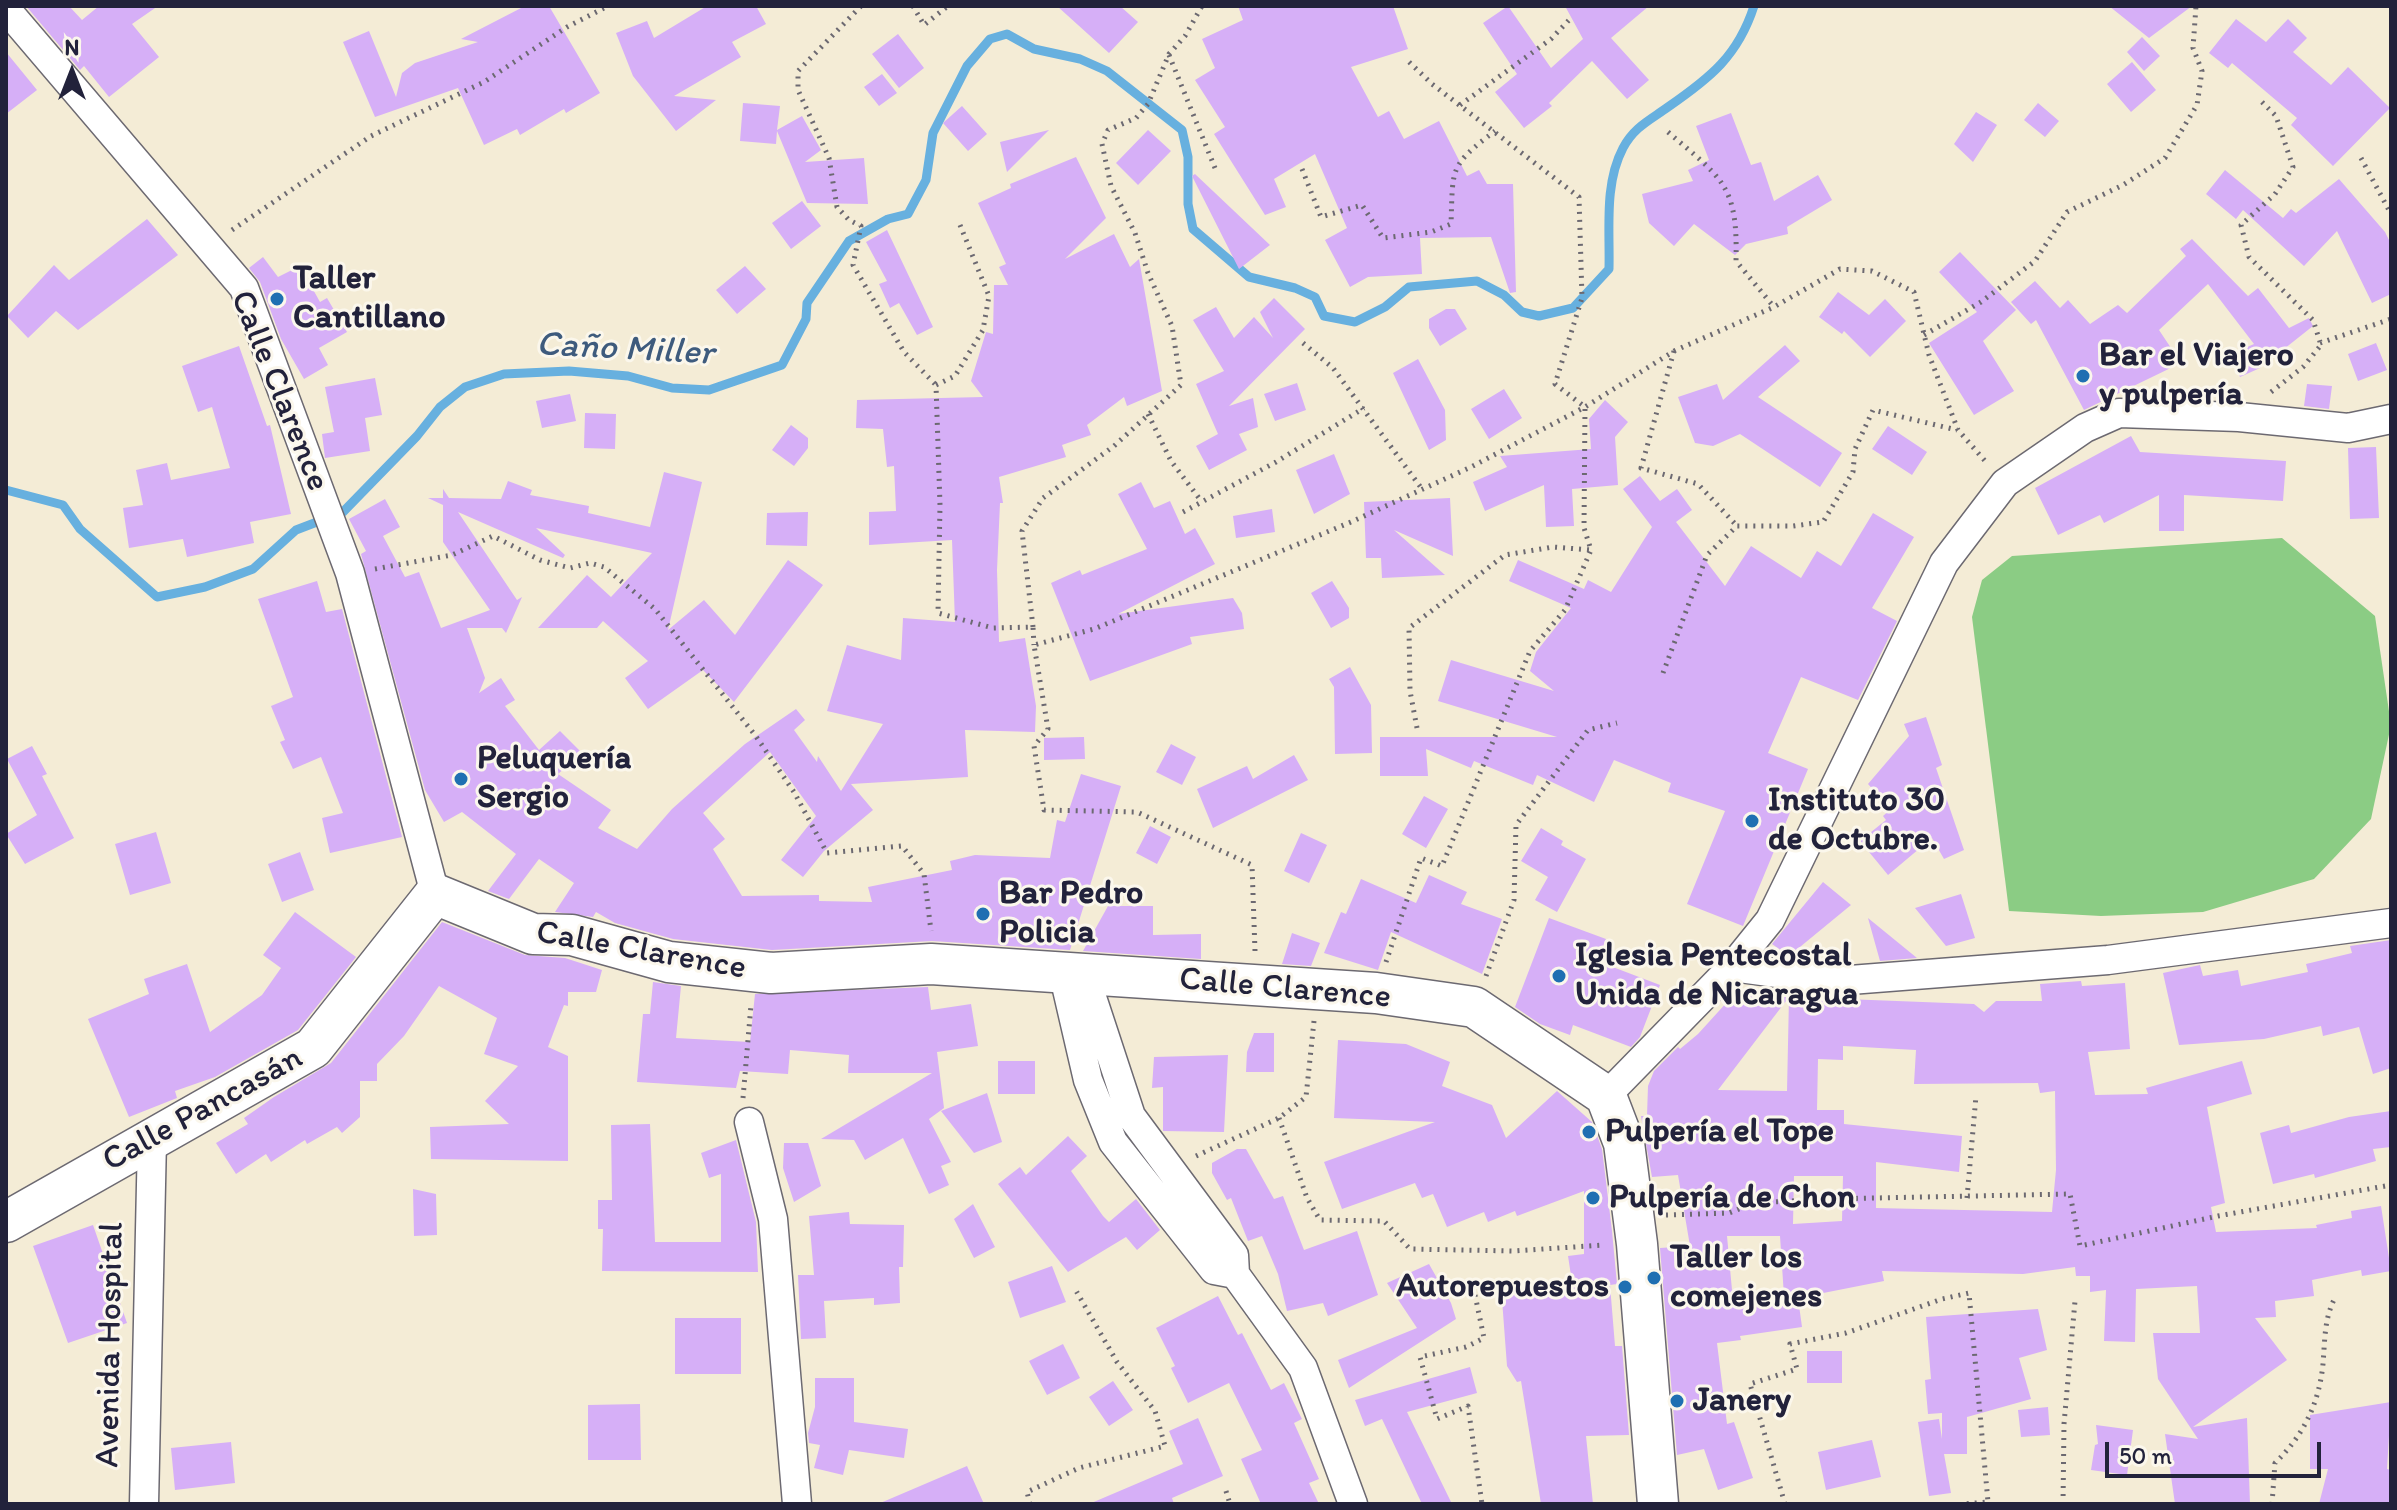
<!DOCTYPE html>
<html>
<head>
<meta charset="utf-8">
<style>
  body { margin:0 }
  #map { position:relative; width:2397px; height:1510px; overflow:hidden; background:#f4ecd6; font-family:Itim,sans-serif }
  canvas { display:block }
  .frame { position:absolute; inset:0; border:8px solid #22223b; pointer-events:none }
  .north { position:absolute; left:32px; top:32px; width:80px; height:80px; -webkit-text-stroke:6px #fbf7ec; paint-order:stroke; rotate:0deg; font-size:22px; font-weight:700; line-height:32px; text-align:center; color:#22223b }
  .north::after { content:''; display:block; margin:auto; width:28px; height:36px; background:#22223b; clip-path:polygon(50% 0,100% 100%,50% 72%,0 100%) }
  .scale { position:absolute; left:2105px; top:1442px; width:216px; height:36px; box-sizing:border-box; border:4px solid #22223b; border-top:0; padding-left:10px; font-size:24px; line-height:28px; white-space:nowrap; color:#22223b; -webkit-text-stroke:6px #fbf7ec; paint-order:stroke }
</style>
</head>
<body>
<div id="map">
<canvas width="2397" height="1510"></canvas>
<div class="frame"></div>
<div class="north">N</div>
<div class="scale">50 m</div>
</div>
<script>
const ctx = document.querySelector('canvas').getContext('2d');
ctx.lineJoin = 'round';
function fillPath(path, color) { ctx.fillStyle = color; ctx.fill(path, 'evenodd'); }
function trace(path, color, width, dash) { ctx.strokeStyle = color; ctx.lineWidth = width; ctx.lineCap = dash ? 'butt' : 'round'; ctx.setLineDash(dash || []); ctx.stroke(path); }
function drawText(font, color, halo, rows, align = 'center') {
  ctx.font = font + ' Itim,sans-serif'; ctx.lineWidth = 6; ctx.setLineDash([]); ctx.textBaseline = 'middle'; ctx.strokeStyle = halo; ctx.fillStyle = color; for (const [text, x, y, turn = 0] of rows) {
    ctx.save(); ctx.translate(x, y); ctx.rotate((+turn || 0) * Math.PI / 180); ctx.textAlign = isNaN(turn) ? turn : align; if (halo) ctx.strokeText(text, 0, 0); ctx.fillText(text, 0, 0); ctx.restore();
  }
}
const green = new Path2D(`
  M2282,538l93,78 16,109 -20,94 -57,60 -111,33 -102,4 -92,-5 -37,-294 10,-37 30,-24z`);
const stream = new Path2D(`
  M6,490l57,15 17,24 77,68 48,-10 48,-18 43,-39 47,-18 74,-76 23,-29 25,-20 39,-13 65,-3 59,5 44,12 37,2 73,-25 24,-46 1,-16 42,-62 39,-22 20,-5 18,-34 7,-47 34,-67 23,-27 17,-5 27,15 46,10 27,12 75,59 6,27v47l5,25 56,48 46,11 20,9 9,19 31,6 30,-15 24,-20 68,-6 27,14 18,17 17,4 34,-8 36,-39c1,-40 -5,-85 14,-121 11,-21 27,-28 45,-41 42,-29 70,-51 86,-101`);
const building = new Path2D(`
  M26,6h43l13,14 17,-14h59l-26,18 27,33 -50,40 -25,-31 -4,4z
  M525,6h24l51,87 -34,20 -2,-4 -44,26 -3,-6 -33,16 -26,-57 -83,29 -32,-75 26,-11 27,66 6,-24 13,-10 63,-21 -17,-3z
  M707,6h49l10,18 -34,18 9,15 -67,39 42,4 -40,31 -43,-55 -17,-43 31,-12 7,17z
  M1057,6h63l18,16 -29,31z
  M1238,6h155l15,43 -57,18 27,50 11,-6 15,28 35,-18 28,55 12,-6 8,14h26l3,108 -6,1 -19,-56 -71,1 2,36 -54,3 -18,10 -25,-47 22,-12 -32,-74 -41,25 12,28 -21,8 -51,-81 11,-7 -30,-47 20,-12 -13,-29 41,-19z
  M1508,6l43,62 32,-29 -18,-33h84l-38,32 38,42 -22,19 -35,-38 -43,42 3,3 -28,22 -29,-36 22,-18 -34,-51z
  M2109,6h83l-43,32z
  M2236,19l30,23 22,-23 19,19 -14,14 38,33 17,-18 42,41 -57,58 -42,-41 6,-7 -65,-55 -4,5 -19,-15z
  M898,34l26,34 -25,20 -27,-34z
  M2142,37l18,19 -16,15 -17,-19z
  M6,52l31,38 -31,24z
  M2132,62l24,28 -25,22 -24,-28z
  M882,74l15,19 -18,13 -15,-19z
  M743,103l37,3 -3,24 25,-14 19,34 -16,12 59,-4 4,46 -61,-1 -30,-72 -1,13 -36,-3z
  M2038,103l21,18 -14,16 -21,-17z
  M962,106l25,28 -19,17 -25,-28z
  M1976,112l21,13 -24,37 -19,-18z
  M1731,113l20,52 10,-3 13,39 44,-26 14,25 -45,27 1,7 -42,10 -11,11 -41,-31 -20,22 -25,-23 -7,-29 51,-13 -5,-11 21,-10 -13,-34z
  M1049,130l-42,42 -7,-30z
  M1148,130l23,21 -33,34 -22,-22z
  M1076,157l30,61 -41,41 49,-25 16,33 9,-8 23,132 -35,15 -3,-9 -37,28 4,10 -29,10 4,12 -67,20 4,26h-3l-3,67 2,72 26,-4 11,68 -1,26 -70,-2 3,47 -117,7 22,26 -49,41 -21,26 -22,-17 35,-44 -46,-64 -67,61 22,26 -12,10 29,47 77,-1v6l53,1 -4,-15 84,-17 -2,-9 25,-6 75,3 7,-38 8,2 16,-48 40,12 -51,164 -138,-9 -160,9 -99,-11 -58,-16 -19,-11 -3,5 -38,-5 19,-29 -35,-24 -30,40 -21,-8 28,-37 -54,-42 -18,10 -19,-32 -64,-236 5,-3 -17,-32 36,-20 15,28 -17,9 22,41 14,-5 22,56 49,-18 -47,-68v-37l-15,-7h15v-9l6,9 52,1 7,-18 24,9 -2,5 59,11 -1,7 62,14 14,-55 38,10 -34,148 36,-30 31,35 53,-75 35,25 -89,117 -31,-32 -55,39 -23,-31 23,-17 -45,-40 -6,7h-59l49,-53 24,22 41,-44 -116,-25 29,27 -2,3 -105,-46 59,88 5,-3 -16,36 -4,-5h-35l18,50 -6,15 22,-15 14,22 -10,6 34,44 21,-19 22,22 -24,21 53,36 -13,18 39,21 35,-40 73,-65 51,-35 9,11 -11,10 23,32 1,-6 23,35 42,-67 -56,-13 20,-66 54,15 2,-42 52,4 -3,-82 -83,5v-33l27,-1 -2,-45 -7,1 -4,-38 -27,-1 1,-28 126,-3 -12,-16 15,-49 7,2 1,-49h14l-9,-18 7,-3 -28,-61 33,-15 -1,-4z
  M2225,170l58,48 8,-9 5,4 43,-34 46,53 6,12v50l-19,9 -35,-72 -33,35 -61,-56 -7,9 -30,-25z
  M1195,174l75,71 -31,24 -47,-93z
  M802,201l19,25 -30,23 -19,-26z
  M147,219l31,36 -100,75 -22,-19 -28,27 -21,-22 47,-51 15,15z
  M887,230l46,97 -16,8 -18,-32 -9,5 -11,-24 8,-3 -21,-39z
  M2192,239l56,57 10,-8 31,40 20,-10 4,8 -53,42 -20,9 -11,-22 25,-11 -46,-60 -49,46 22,33 -97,47 -48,-90 -5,4 -20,-22 24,-21 25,27 8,-8 22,24 28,-19 9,8 59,-57 -6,-7z
  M1960,252l56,58 -33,31 31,50 -40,24 -45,-72 48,-31 -38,-40z
  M263,257l15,20 22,-11 20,36 7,-4 20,34 -28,16 9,17 -24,14 -23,-40 -21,-57 -11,-14z
  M745,266l21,23 -29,25 -21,-24z
  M1838,292l31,23 16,-16 21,22 -36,36 -26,-26 -2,3 -23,-17z
  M1274,298l31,31 -76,77 24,-8 5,29 -19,7 8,16 -38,20 -13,-24 22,-12 -22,-50 28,-13 -31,-51 23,-13 18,31 20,-21 19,21 -13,-26z
  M1446,309h9l12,20 -27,17 -11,-18v-9z
  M2376,343l11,27 -29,11 -10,-27z
  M1785,345l15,16 -42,36 84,56 -22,34 -80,-53 -27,12 -18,-3 -17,-46 39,-13 6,16z
  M239,346l28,80 3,-1 21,89 -41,8 4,21 -67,14 -4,-18 -54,9 -6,-40 20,-3 -7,-35 31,-7 4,17 59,-12 -18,-61 -14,5 -16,-46z
  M1418,359l27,51 1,30 -17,10 -36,-77z
  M375,378l7,37 -17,3 5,33 -45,7 -3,-24 12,-2 -9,-45z
  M1297,383l9,27 -31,11 -11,-27z
  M2307,384l25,2 -3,23 -25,-3z
  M1504,389l18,29 -33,21 -18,-30z
  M570,394l6,27 -34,7 -6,-27z
  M1605,400l23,22 -13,15 3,48 -46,4 2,37 -28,1 -2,-42 -59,26 -12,-29 34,-15 -7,-11 91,-7 -2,-30z
  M585,413l31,1 -1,35 -31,-1z
  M791,425l17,13v10l-14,18 -22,-16z
  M1888,426l39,26 -15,23 -40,-26z
  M2131,436l9,16 146,9 -3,40 -99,-6v36h-25v-36l-55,28 -4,-8 -42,20 -23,-47z
  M2376,447l3,71 -29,1 -2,-71z
  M1334,454l16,40 -36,20 -18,-44z
  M1640,476l20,25 17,-12 15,21 -16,12 49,64 26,-40 50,32 16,-27 24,15 32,-53 41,24 -42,71 25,13 -39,79 -57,-23 -33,76 40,16 -65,157 -56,-22 38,-93 -57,-19 3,-9 -57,-23 -20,42 -57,-27 -4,10 -59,-24 -3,7 -45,-19 2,27h-48v-39h177l-119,-36 13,-41 103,31 -24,-20 6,-19 35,-44 -62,-27 9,-21 66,29 4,-9 23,12 41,-65 -29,-38z
  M1141,482l13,26 16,-7 15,33 10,-6 20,36 -97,50 115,-16 9,15 2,16 -54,8 2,7 -102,37 -39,-98 29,-13 2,5 65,-26 -29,-55z
  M1450,498l3,58 -59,-26 51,45 -63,3 -1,-20h-15l-2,-56z
  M1272,509l3,23 -39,6 -3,-22z
  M808,512l-1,34 -41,-1 1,-32z
  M317,581l9,31 16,-3 60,228 -72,16 -8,-35 21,-5 -22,-56 -28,12 -13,-27 5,-2 -14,-34 22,-9 -35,-98z
  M1332,581l17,27v10l-18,10 -20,-35z
  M1350,667l21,38 1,48 -37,1 -1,-67 -5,-8z
  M1926,717l16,48 -6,3 28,82 -20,9 -12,-21 -44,37 -28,-34 26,-21 -3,-4 8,-7 -23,-25 41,-48 -5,-12z
  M1084,737l1,22 -41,1v-22z
  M1171,744l25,13 -14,28 -26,-13z
  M32,746l15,28 -5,2 32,62 -49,26 -19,-30 31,-19 -30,-56z
  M1294,755l14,25 -95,48 -16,-39 50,-23 6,13z
  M1424,796l24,13 -22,39 -24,-14z
  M1150,826l21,11 -14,27 -21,-11z
  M1541,828l22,13 -2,4 25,14 -29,53 -22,-12 13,-23 -27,-16z
  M156,832l15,51 -41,12 -15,-51z
  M1301,833l26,12 -18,38 -25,-12z
  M300,852l14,38 -32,12 -14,-38z
  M1429,875l38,17 -6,12 41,15 -20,55 -91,-42 -13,38 -54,-17 17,-41 5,2 15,-35 55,24z
  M1823,882l28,23 -62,51 -17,-12z
  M1961,894l14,44 -29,8 -31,-38z
  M1108,906h45v29l48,-1v25l-118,-8z
  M295,912l61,45 -58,73 -83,47 -40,14 2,7 -48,19 -41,-98 61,-25 -5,-15 43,-15 23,68 52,-37 19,-27 -18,-13z
  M1549,918l57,21 -9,22 63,24 -20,52 -9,10 -58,-22 -3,10 -30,-11 -25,-17z
  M1868,918l49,40 -37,3z
  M442,922l83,33 40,3 37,12 -6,22h-28v14l-4,-1 -16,42 20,9v105l-137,-2 -1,-32 79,-3 -24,-23 33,-35 -34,-12 13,-36 -58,-32 -35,50 -27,28v17h-17v36l-18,16 -5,-6 -30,17 -2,-4 -34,22 -5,-8 -30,20 -20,-31 32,-19 -4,-6 30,-21 57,-34z
  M1292,933l28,10 -9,23 -29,-2z
  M2391,940v128l-18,6 -14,-47 -36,9 -2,-10 -57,13 -85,6 -16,-72 37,-8 3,11 35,-6 3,16 67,-14 -2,-8 46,-11 -2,-7z
  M2081,981l1,5 43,-3 5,66 -42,3 7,43 53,-1 -2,-6 96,-27 10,33 -45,13 18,96 -14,4 5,25 101,-4 -1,-3 36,-7 -1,-7 30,-5 10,65 -29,5 -1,-6 -49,10 2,16 -39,5 1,16 -21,1 32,42 -94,67 54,-9 3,86h-75l-10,-70 33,5 -40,-60 -5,-46h47l-3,-47 -61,3 -1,53 -31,-1 2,-51 -16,2v-16h-14l-1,-9 -52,7 -141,-3 2,10 -86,17 4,29 -62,9 1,4 -24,3 10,81 7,-2 19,56 -35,12 -14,-41 -27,6 -17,-207 30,-2 -12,-71 -26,2 -11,-61h6l1,-30 6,-15 24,-24 2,2 18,-15 40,-44h35l-5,6 206,8 10,8 12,-11h46l-2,-17zM1789,997l-2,94 -69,-1zM1843,1046l73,4 -2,34 124,-1 2,10 15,-2 1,79 -4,42 -176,-4v-46l83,10 3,-36 -118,-12v-14h-27l1,-51 25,1zM1794,1176h49l-1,45 -49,3zM1727,1236h53l4,60 -47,7 -1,-14 -4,1z
  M653,982l28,4 -5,52 74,4 5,-48 173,-7 3,23 40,-6 7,42 -41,6 7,56 -15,11 22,43 -10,4 8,19 -20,9 -26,-56 -38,22 -11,-20 -33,-1 111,-66h-84l1,-18 -59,-5 -2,24 -48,-3 -4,17 -99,-6 6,-68h7z
  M1254,1033h20v39h-28l1,-20z
  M1338,1040l68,4 44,18 -8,24 50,19 14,33 51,-47 35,31 10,27 10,82 5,53 -7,1 5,61h7l7,89 -43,1 7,68h-52l-20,-123 -4,1 -10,-16 -6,-80 71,-4 -4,-26 16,-2v-63l-67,25 -2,-5 -27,11 -4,-10 -37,15 -14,-33 -11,4 -7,-15 -73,26 -18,-47 111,-40 -101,-4z
  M1228,1055l-4,77 -61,-1v-44l-11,1 2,-31z
  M998,1061h37v33h-37z
  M987,1093l15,49 -28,11 -33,-42z
  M2391,1111v36l-18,2 3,12 -61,17 -1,-4 -41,10 -13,-51 29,-8 2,8 58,-16z
  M650,1124l5,118h66v-68l-12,4 -8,-25 35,-13 20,82 2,50 -156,-1 1,-42h-5v-29h14l-1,-75z
  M1068,1136l19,20 -16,15 32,45 6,6 27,-23 24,31 -23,20 -11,-13 -58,35 -70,-88 22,-17 6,8z
  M784,1143h24l13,43 -27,16 -11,-34z
  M1237,1149h9l28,50 9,-3 21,54 53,-19 21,64 -50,21 -5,-13 -36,8 -9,-37 -16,-38 -14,5 -17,-43 -4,2 -15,-27v-10z
  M413,1189l23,5 1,41 -23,1z
  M973,1204l22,43 -21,11 -20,-39z
  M849,1212l1,12 54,1 -1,42h-4l1,36 -26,2v-7l-50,3 2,37 -25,1 -3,-64h16l-5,-59z
  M93,1225l34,98 -59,20 -35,-97z
  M1429,1264l22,39 5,16 -107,69 -11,-28 79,-32 -30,-45z
  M1052,1266l14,36 -46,16 -12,-36z
  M1218,1296l20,39 4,-2 29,57 13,-7 18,36 -8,4 25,56 -10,4 10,21h-58l-20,-45 21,-9 -33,-67 -41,20 -17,-35 4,-2 -19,-38z
  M2038,1309l9,41 -28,8 12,41 -64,18v37h-23l7,39 -22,3 -11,-74 21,-3 3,20v-26l-14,1 -3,-34 6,-1 -5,-62z
  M675,1318h66v56h-66z
  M1063,1344l17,34 -33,17 -18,-34z
  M1807,1351h35v32h-35z
  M1470,1367l7,26 -70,19 45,92h-30l-40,-85 -17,7 -10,-26z
  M815,1378h39v44l54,7 -4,29 -55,-8 -6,25 -29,-7 6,-23 -11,-2 -1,-10 7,-26z
  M1113,1381l20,29 -24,16 -20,-29z
  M2391,1402l-4,67 4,1v34h-72l9,-35h-18v-54z
  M640,1404l1,56h-53v-55z
  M2048,1407l2,28 -29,2 -3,-27z
  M1198,1418l25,58 -51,22 2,6h-85l94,-40 -14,-33z
  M2096,1425l37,5 -6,45 -36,-5 4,-25 3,-1z
  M1872,1440l9,37 -55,13 -8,-38z
  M231,1442l4,41 -60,7 -4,-42z
  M967,1466l17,38h-106z`);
const path = new Path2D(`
  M861,6l-63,65v19l31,68 8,49 12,13 12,6 -8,39 51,87 32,33
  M913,6l11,19 24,-19
  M1169,55l46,113
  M2262,102l14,14 17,51 -18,27 -34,31 8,32 64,63 8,25 -18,22 -32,25
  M1460,105l91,-66 19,-20
  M1668,132c54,47 70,52 68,129l38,46
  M2361,158l30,56
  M1302,169l19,48 41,-12 21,33 48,-6 20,-8c2,-57 -2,-58 44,-93
  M960,225l29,71 -6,34 -28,46 -19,9 4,120 -2,108 55,15 40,-1 1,18
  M232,230l139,-94 113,-54 83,-55 41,-21
  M1924,335l57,-33 54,-41 32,-49 56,-27 42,-27 32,-53 5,-34 -9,-23 3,-42
  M1303,343l30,25 89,121
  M2320,343l71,-24
  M1674,351l-33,117 57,16 39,42
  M1148,414l23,47 31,41
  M1183,512l93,-50 88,-54
  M375,569l77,-14 41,-19 47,24 30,8 20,-5 14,4 51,42 100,126 39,57 33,61 75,-7 22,28 7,57
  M1033,627l-11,-96 21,-33 71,-52 67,-61 -9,-59 -24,-53 -13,-40 -24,-47 -9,-42 6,-14 28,-12 12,-14 21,-50 16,-18 17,-30
  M1663,673l44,-118 30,-29h56l30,-4 30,-50 2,-23 18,-39 84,20
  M1417,728l-7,-37 -1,-63 96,-73 48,-8 38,3
  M1255,951l-3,-86 -115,-53 -93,-2 -10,-64 14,-17 -14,-84 60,-16 257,-107 120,-55 114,-60 89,-56 100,-44 66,-38 32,2 42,21 15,63 29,75 28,32
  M1386,962l35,-104 21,8 88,-215 35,-41 26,-60 -7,-22 1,-121 -30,-23 27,-86 -3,-101 -147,-113 -25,-24
  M1486,976l28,-76 2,-75 72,-95 29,-7
  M743,1098l8,-93
  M1279,1118l28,80 13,22 64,1 26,28 103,2 91,-6
  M1196,1156l83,-38 27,-21 8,-76
  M1967,1198l9,-102
  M1666,1215l63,-2 25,-10 72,-4 244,-5 10,52 138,-30 173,-31
  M1475,1295l9,43 -18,9 -46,10 17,62 31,-13 14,98
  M1226,1491l4,13
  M1030,1504l-3,-12 52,-24 86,-22 -10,-35 -38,-49 -42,-73
  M1785,1504l-35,-120 47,-15 -7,-25 56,-11 96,-34 27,-6 19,209 -24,2
  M2063,1504l1,-80 11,-123
  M2272,1504l3,-41c28,-27 44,-59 48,-99 2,-24 1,-47 13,-68`);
const street = new Path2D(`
  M6,9l238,279 106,285 85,321
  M1732,967l105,14 271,-21 283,-37
  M1063,972l25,108 25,62 101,128 21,4
  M1084,973l47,143 103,139 1,19 68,94 50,136
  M1606,1096l126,-129 38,-47 174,-357 61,-80 80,-55 34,-15 120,4 109,11 43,-9
  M749,1122l24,97 24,285
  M144,1504l8,-365`);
const secondary = new Path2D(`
  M6,1222l307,-174 122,-154 98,40 39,1 97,27 102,11 160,-9 445,29 98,14 132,89 18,47 13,101 21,260`);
const markers = [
  [277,299,8,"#1f6fb2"],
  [2083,376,8,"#1f6fb2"],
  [461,779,8,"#1f6fb2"],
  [1752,821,8,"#1f6fb2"],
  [983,914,8,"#1f6fb2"],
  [1559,976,8,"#1f6fb2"],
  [1589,1132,8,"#1f6fb2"],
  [1593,1198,8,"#1f6fb2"],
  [1654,1278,8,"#1f6fb2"],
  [1625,1287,8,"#1f6fb2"],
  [1677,1401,8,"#1f6fb2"]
];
const poiNames = [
  ["Taller",293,279],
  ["Cantillano",293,318],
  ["Bar el Viajero",2099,356],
  ["y pulpería",2099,395],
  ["Peluquería",477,759],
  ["Sergio",477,798],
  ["Instituto 30",1768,801],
  ["de Octubre.",1768,840],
  ["Bar Pedro",999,894],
  ["Policia",999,933],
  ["Iglesia Pentecostal",1575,956],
  ["Unida de Nicaragua",1575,995],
  ["Pulpería el Tope",1605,1132],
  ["Pulpería de Chon",1609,1198],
  ["Taller los",1670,1258],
  ["comejenes",1670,1297],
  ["Autorepuestos",1609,1287,"right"],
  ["Janery",1693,1401]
];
const streetNames = [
  ["Calle Clarence",279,391,68],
  ["Calle Clarence",641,951,10],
  ["Calle Clarence",1285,989,5],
  ["Calle Pancasán",203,1110,-29],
  ["Avenida Hospital",111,1345,-89]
];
const waterNames = [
  ["Caño Miller",625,350,3]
];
fillPath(green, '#8bcc84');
trace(stream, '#67b0df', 9);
fillPath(building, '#d6aff7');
trace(street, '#6c6971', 31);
trace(secondary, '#6c6971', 43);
trace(path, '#6c6971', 5, [2, 6]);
trace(street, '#fff', 28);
trace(secondary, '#fff', 40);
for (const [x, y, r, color] of markers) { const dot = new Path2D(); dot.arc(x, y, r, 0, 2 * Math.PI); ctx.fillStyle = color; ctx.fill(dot); trace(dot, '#fbf7ec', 3); }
drawText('bold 34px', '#22223b', '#fbf7ec', poiNames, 'left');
drawText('34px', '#22223b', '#fbf7ec', streetNames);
drawText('italic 36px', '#3e5b7d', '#fbf7ec', waterNames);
</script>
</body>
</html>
